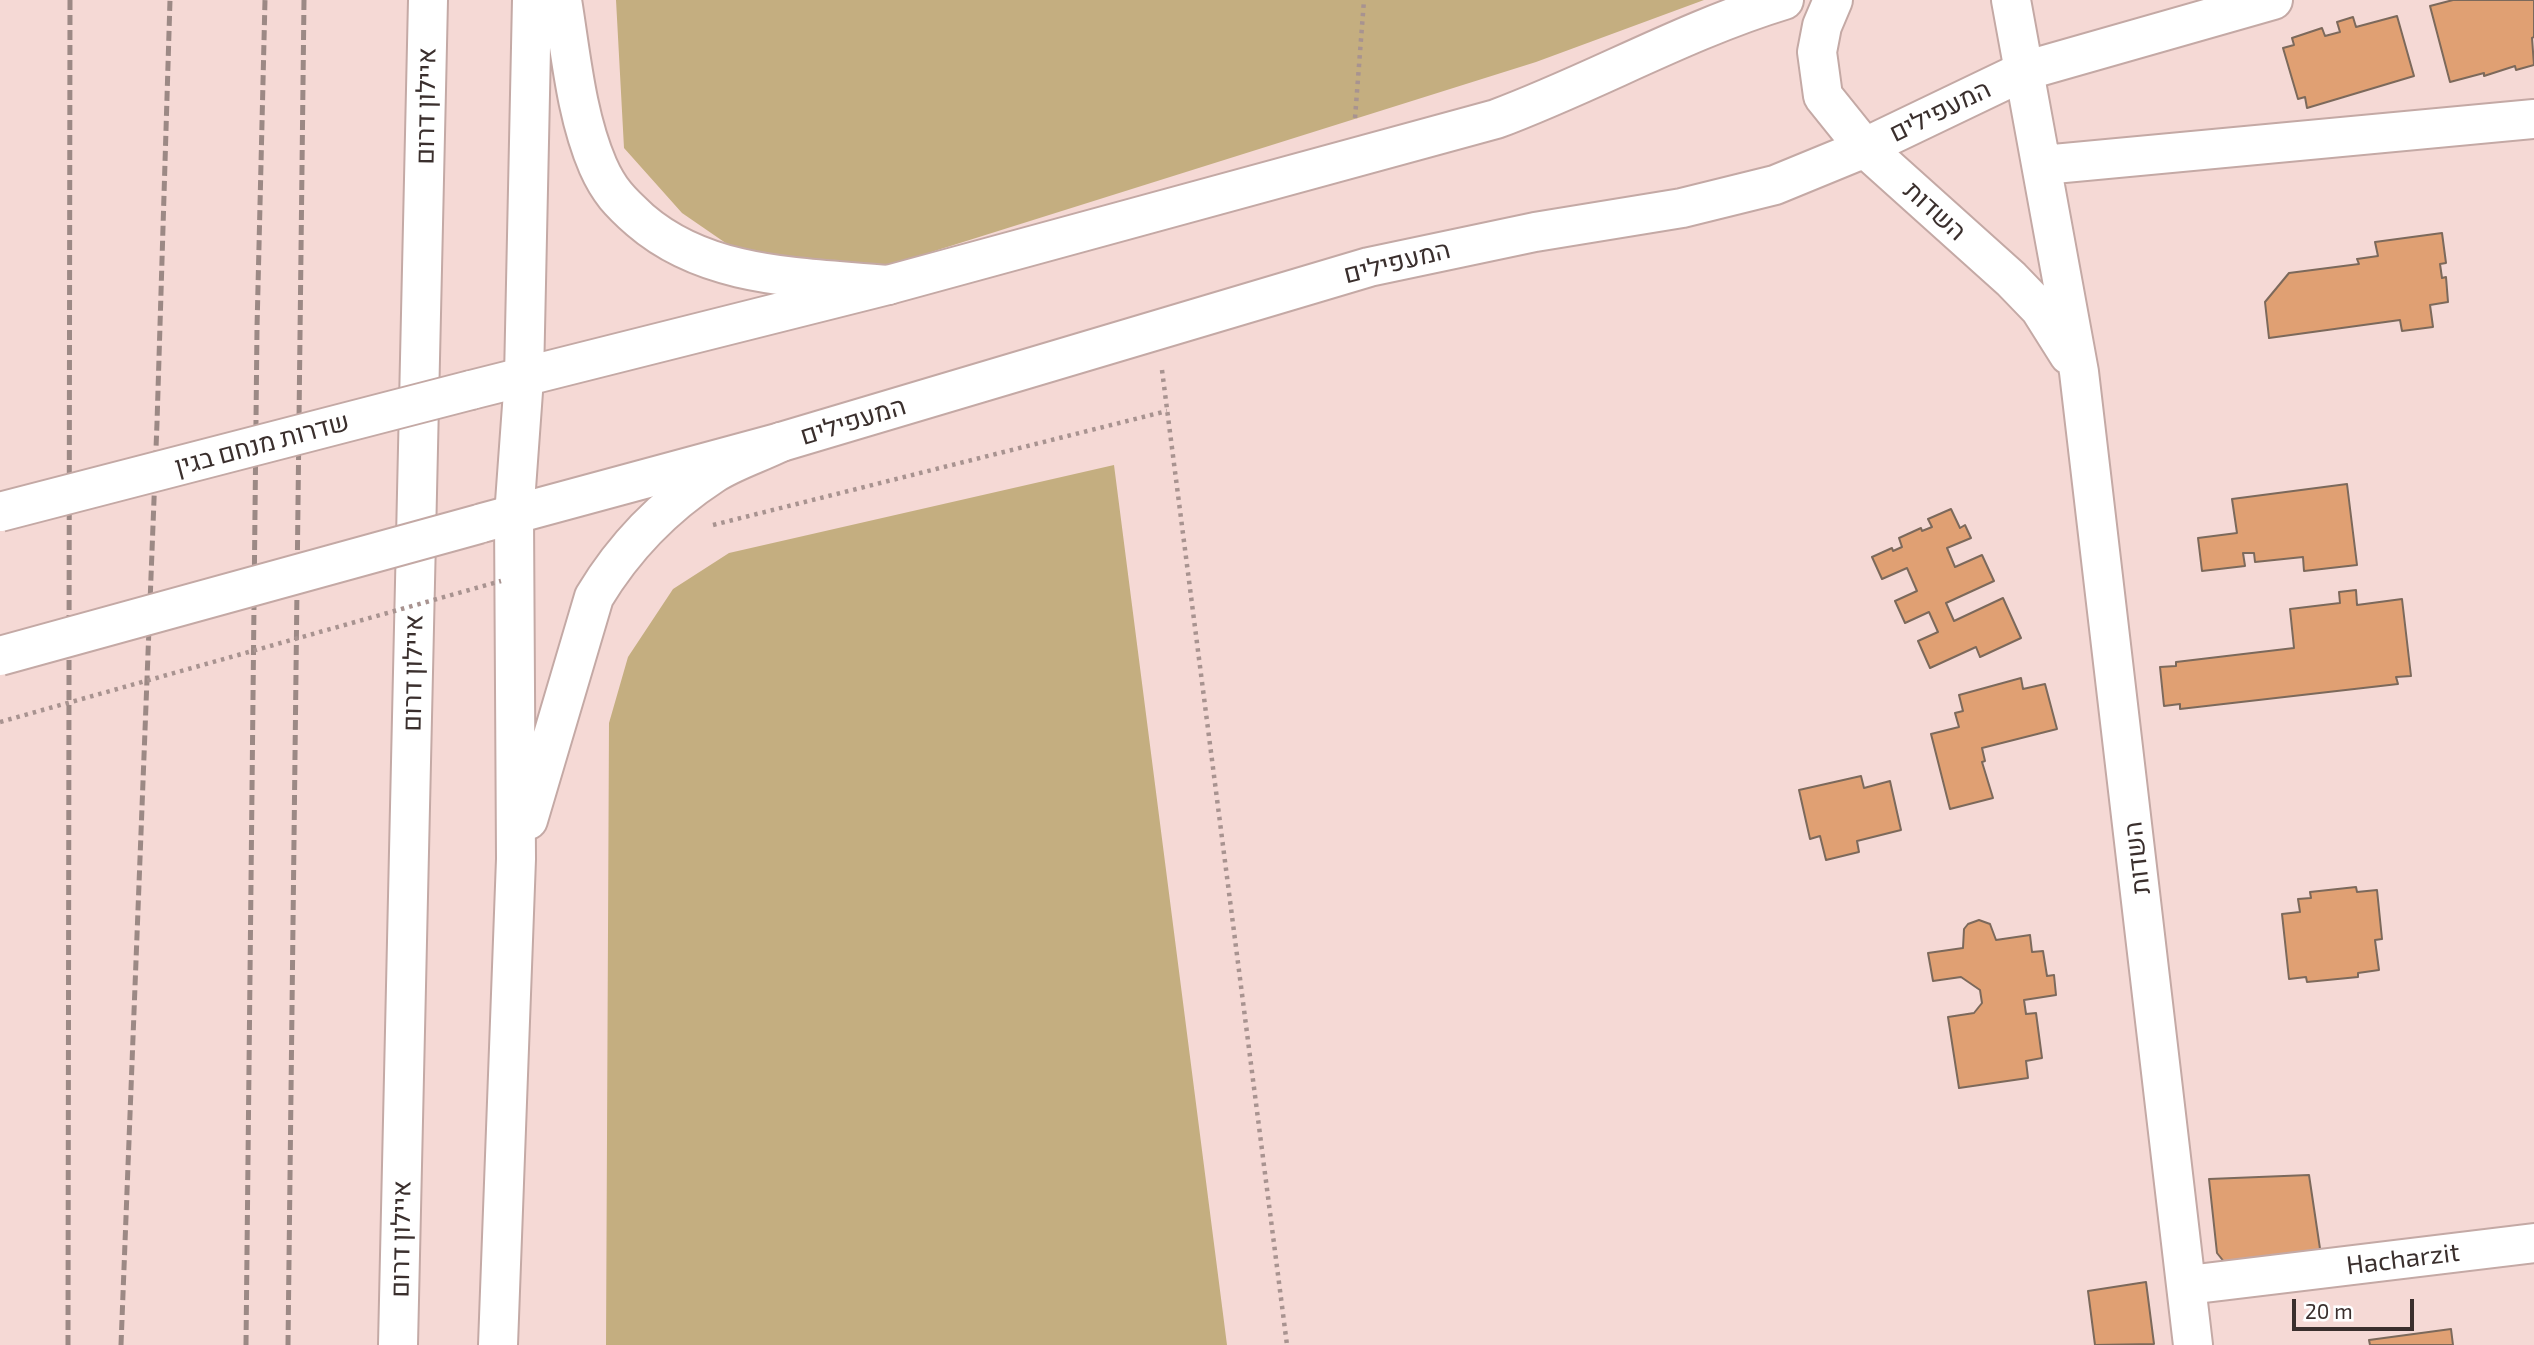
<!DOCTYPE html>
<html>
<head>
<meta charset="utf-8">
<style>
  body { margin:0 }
  #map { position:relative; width:2534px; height:1345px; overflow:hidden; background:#f5d9d5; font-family:"Exo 2",sans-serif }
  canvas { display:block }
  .scale { position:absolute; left:2292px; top:1299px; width:122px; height:32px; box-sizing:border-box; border:4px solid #3a2f2d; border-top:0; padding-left:9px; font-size:21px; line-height:24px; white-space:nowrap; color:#3a2f2d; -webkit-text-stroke:5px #fff; paint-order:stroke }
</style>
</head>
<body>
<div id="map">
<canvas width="2534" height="1345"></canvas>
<div class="scale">20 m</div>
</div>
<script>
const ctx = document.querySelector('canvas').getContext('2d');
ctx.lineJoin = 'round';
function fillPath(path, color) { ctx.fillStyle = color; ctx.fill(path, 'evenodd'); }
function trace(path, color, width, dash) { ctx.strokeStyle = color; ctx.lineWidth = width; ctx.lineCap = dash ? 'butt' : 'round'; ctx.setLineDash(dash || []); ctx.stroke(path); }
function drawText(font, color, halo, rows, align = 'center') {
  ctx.font = font + ' "Exo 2",Heebo,sans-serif'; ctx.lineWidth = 5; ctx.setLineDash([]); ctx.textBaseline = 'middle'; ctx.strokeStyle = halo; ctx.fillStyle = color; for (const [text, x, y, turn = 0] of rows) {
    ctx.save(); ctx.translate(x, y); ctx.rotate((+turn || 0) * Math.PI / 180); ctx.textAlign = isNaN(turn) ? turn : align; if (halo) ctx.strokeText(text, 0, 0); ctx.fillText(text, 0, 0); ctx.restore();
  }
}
const green = new Path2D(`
  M616,0h1088l-168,62 -646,203 -98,-4 -62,-15 -48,-33 -58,-65z
  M1114,465l113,880h-621l3,-622 19,-66 45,-68 56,-36z`);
const building = new Path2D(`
  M2453,0h81v37l-2,1 2,27 -18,5 -1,-4 -31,10v-3l-34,9 -20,-76z
  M2397,16l17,60 -107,32 -2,-11 -7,2 -15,-51 11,-3 -2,-7 30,-10 3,8 15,-4 -3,-10 16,-5 3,10z
  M2442,233l4,30 -6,1 2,14 4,-1 2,25 -18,3 3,22 -31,4 -2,-11 -131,18 -4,-36 24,-29 70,-9 -2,-5 21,-3 -3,-14z
  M2347,484l10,81 -53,6 -1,-14 -48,5 -1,-9h-11l2,13 -43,5 -4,-33 39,-5 -5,-34z
  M1951,509l9,19 5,-3 6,13 -24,10 8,19 27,-12 12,26 -48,22 8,18 49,-23 18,40 -41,19 -4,-10 -46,21 -12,-27 20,-9 -9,-20 -24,11 -10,-22 22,-10 -10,-23 -25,11 -10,-22 20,-9 1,3 9,-4 -3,-9 22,-10 1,3 10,-4 -4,-8z
  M2356,590l1,15 45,-6 9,77 -15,1 2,7 -218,25v-5l-16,2 -4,-39 16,-1v-4l118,-14 -4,-39 50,-6 -1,-11z
  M2021,678l2,11 22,-5 12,45 -75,19 3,13 -3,1 11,36 -43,11 -19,-75 28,-7 -4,-14 8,-2 -4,-16z
  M1861,776l3,12 26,-7 11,49 -44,11 2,11 -33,8 -6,-24 -10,3 -11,-49z
  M2356,887l1,5 20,-2 5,49 -7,1 4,30 -21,3v4l-51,5 -1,-5 -17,2 -7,-65 18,-2 -2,-13 13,-1 -1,-6z
  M1979,920l11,4 6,16 34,-5 2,17 11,-1 4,25 7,-1 2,20 -32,5 2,14 10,-1 6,45 -16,3 2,17 -69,10 -11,-71 26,-4 8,-10 -2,-13 -19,-13 -28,4 -5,-28 35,-5 1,-19 4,-5z
  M2309,1175l13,87 -89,11 -16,-20 -8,-74z
  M2146,1282l8,62 -59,1 -7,-54z
  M2451,1329l2,16h-83l-1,-5z`);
const path = new Path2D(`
  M1355,118l9,-118
  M1162,370l125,975
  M713,525l454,-114`);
const street = new Path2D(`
  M1833,0l-11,26 -5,26 6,44 41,51 147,132 29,30 29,46
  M2011,0l68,372 114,973
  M2043,165l491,-46
  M2188,1285l346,-42`);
const secondary = new Path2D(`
  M471,390l417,-105 608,-166c97,-36 189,-89 288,-119
  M482,523l299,-81 588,-175 166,-35 147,-24 93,-23 78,-32 171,-82 249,-71`);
const highway = new Path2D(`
  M562,0c9,55 14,115 36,166 11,25 22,36 42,54 68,59 163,57 248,65
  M528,820l66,-223c30,-50 70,-91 119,-123 20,-13 46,-21 68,-32
  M398,1345l30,-1345
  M498,1345l18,-486 -2,-343 10,-138 8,-378`);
const rail = new Path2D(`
  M68,1345l2,-1345
  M121,1345l36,-922 13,-423
  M246,1345l11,-1017 8,-328
  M288,1345l16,-1345`);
const pathBridge = new Path2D(`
  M0,722l501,-141`);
const secondaryBridge = new Path2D(`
  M0,512l471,-122
  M0,656l479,-132`);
const streetNames = [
  ["איילון דרום",426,106,-89],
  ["המעפילים",1940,111,-26],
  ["השדות",1935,211,42],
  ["המעפילים",1397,262,-14],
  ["המעפילים",853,421,-17],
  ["שדרות מנחם בגין",262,444,-15],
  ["איילון דרום",413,673,-89],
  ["השדות",2137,858,-97],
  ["איילון דרום",401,1239,-89],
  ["Hacharzit",2403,1259,-7]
];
fillPath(green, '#c4ae80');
fillPath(building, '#e0a073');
trace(building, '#7c695b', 2);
trace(street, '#c4a9a5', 42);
trace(secondary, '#c4a9a5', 42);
trace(highway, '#c4a9a5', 42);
trace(path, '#a89390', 4.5, [3.5, 5]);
trace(street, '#fff', 38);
trace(secondary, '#fff', 38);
trace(highway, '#fff', 38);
trace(rail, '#9c8985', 5, [10, 5]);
trace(secondaryBridge, '#c4a9a5', 42, []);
trace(pathBridge, '#a89390', 4.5, [3.5, 5]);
trace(secondaryBridge, '#fff', 38);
drawText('26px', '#3a2f2d', '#fff', streetNames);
</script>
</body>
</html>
